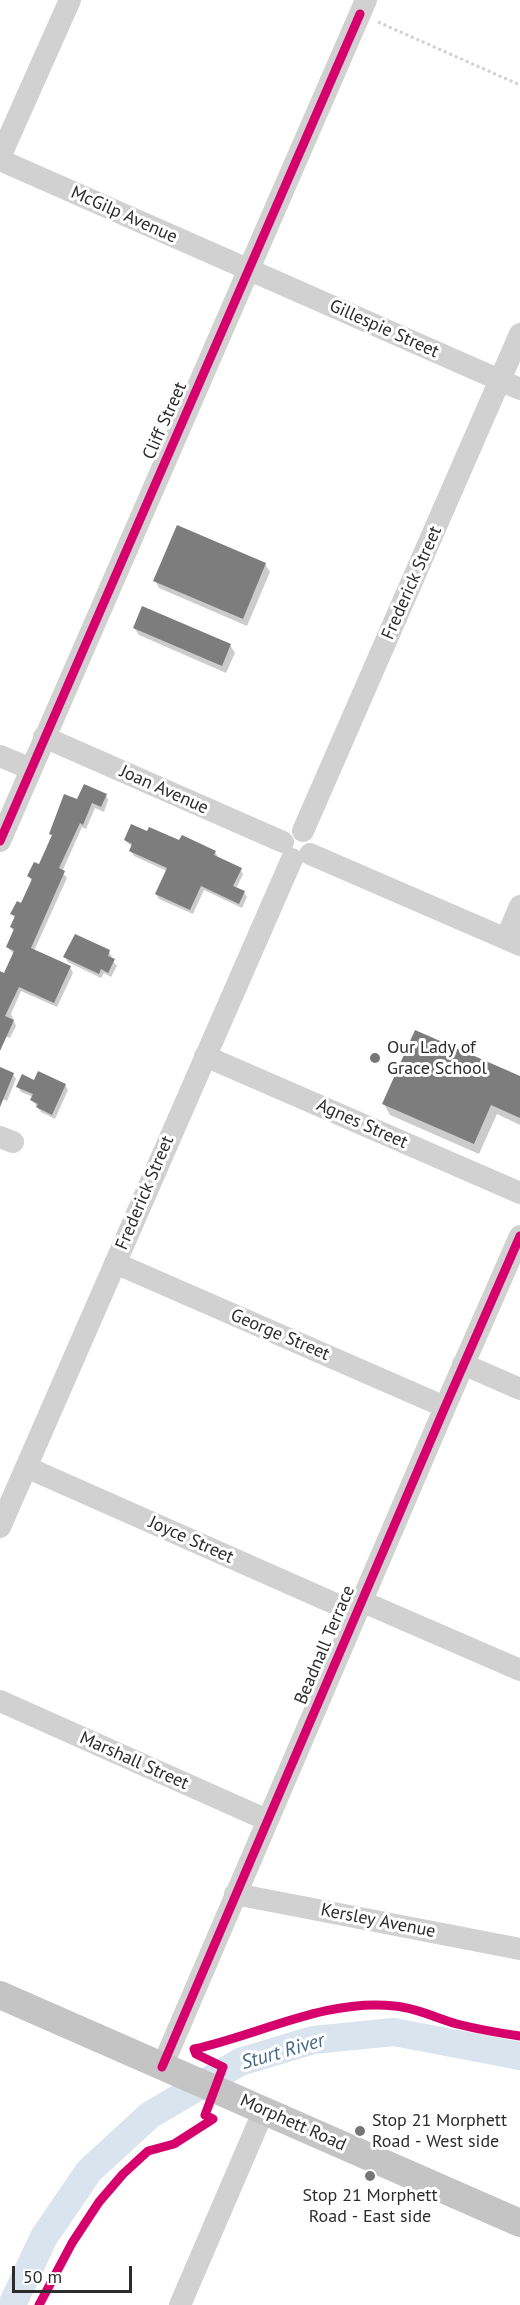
<!DOCTYPE html>
<html>
<head>
<meta charset="utf-8">
<style>
  body { margin:0 }
  #map { position:relative; width:520px; height:2305px; overflow:hidden; background:#fff; font-family:"PT Sans",sans-serif }
  canvas { display:block }
  .scale { position:absolute; left:12px; top:2266px; width:120px; height:27px; box-sizing:border-box; border:3px solid #2c2c2c; border-top:0; padding-left:8px; font-size:18px; line-height:21px; white-space:nowrap; color:#2c2c2c; -webkit-text-stroke:4px #fff; paint-order:stroke }
</style>
</head>
<body>
<div id="map">
<canvas width="520" height="2305"></canvas>
<div class="scale">50 m</div>
</div>
<script>
const ctx = document.querySelector('canvas').getContext('2d');
ctx.lineJoin = 'round';
function fillPath(path, color) { ctx.fillStyle = color; ctx.fill(path, 'evenodd'); }
function trace(path, color, width, dash) { ctx.strokeStyle = color; ctx.lineWidth = width; ctx.lineCap = dash ? 'butt' : 'round'; ctx.setLineDash(dash || []); ctx.stroke(path); }
function drawText(font, color, halo, rows, align = 'center') {
  ctx.font = font + ' "PT Sans",sans-serif'; ctx.lineWidth = 6; ctx.setLineDash([]); ctx.textBaseline = 'middle'; ctx.strokeStyle = halo; ctx.fillStyle = color; for (const [text, x, y, turn = 0] of rows) {
    ctx.save(); ctx.translate(x, y); ctx.rotate((+turn || 0) * Math.PI / 180); ctx.textAlign = isNaN(turn) ? turn : align; if (halo) ctx.strokeText(text, 0, 0); ctx.fillText(text, 0, 0); ctx.restore();
  }
}
const shadow = new Path2D(`
  M265,564l5,8 -23,54 -88,-38 -4,-8z
  M134,628l96,17 5,8 -9,20 -87,-38z
  M106,795l2,5 -4,12 -9,-4 -9,21 -4,-2 -20,45 5,6 -33,73 36,16 3,6 -16,34 -36,-16 -10,23 5,12 -6,12 -10,-4v-58l5,-1 9,-21 -7,-7 7,-15 -3,-5 4,-8 -3,-5 10,-9 10,-23 -3,-6 11,-10 13,-29 -2,-3 27,-33z
  M148,833l67,19 3,5 22,12 3,5 -7,15 8,3 3,5 -5,11 -38,-18 -11,24 -34,-15 -3,-5 11,-23 -33,-15 -3,-5 1,-4 -7,-7z
  M109,952l3,5 -1,2 6,7 -6,11 -7,-4 -3,5 -33,-16 -3,-5z
  M0,1068l13,6 3,5 -9,22 -7,-3z
  M520,1077v48l-23,-11 -18,40 -89,-39 -6,-11z
  M65,1085l3,5 -13,29 -14,-7 -9,-12 1,-3 -12,-5 -3,-5z`);
const river = new Path2D(`
  M12,2305l32,-68 45,-66 61,-56 90,-53 73,-22 81,-8 126,24`);
const building = new Path2D(`
  M177,525l89,38 -23,56 -90,-38z
  M142,606l89,38 -9,22 -89,-38z
  M84,784l23,10 -6,13 -9,-4 -9,22 -3,-2 -21,45 6,3 -34,77 40,18 -17,37 -35,-16 -14,29 9,4 -14,31v-80l4,2 10,-22 -8,-4 8,-18 -4,-2 5,-11 -5,-2 7,-13 4,2 11,-24 -5,-3 7,-14 5,2 13,-29 -3,-1 15,-40 13,5z
  M131,824l16,7 2,-4 30,13 3,-5 34,16 -2,4 28,13 -9,18 12,5 -6,13 -38,-18 -11,24 -35,-16 12,-26 -38,-17 3,-7 -8,-4z
  M75,934l35,16 -2,6 7,3 -7,14 -7,-4 -2,5 -36,-17z
  M415,1030l105,46v42l-29,-13 -17,39 -92,-40z
  M0,1067l14,6 -14,34z
  M38,1071l28,13 -14,31 -16,-8 2,-3 -8,-4 3,-6 -17,-7 6,-13 12,6z`);
const path = new Path2D(`
  M378,22l142,63`);
const minor = new Path2D(`
  M0,157l70,-157
  M0,160l520,229
  M44,737l239,105
  M0,756l31,13
  M303,831l217,-497
  M0,841l366,-841
  M310,854l210,91
  M506,939l14,-33
  M205,1056l315,137
  M0,1137l13,5
  M115,1263l330,144
  M463,1364l57,25
  M26,1467l330,146
  M0,1527l292,-668
  M361,1601l159,69
  M0,1701l267,119
  M235,1894l285,55
  M162,2067l283,-660 75,-171
  M180,2305l84,-195`);
const major = new Path2D(`
  M0,1995l520,228`);
const cycleway = new Path2D(`
  M0,841l360,-827
  M162,2067l283,-660 75,-171
  M39,2305l33,-62 27,-41 24,-28 25,-23 26,-7 39,-25 -8,-4 18,-48 -27,-13 -2,-5c65,-14 132,-51 201,-43 22,2 41,12 62,18 20,5 42,9 63,12`);
const markers = [
  [375,1058,6,"#767676"],
  [360,2131,6,"#767676"],
  [370,2176,6,"#767676"]
];
const streetNames = [
  ["McGilp Avenue",124,215,24],
  ["Gillespie Street",384,329,24],
  ["Cliff Street",165,421,-66],
  ["Frederick Street",412,583,-66],
  ["Joan Avenue",164,790,24],
  ["Agnes Street",362,1124,24],
  ["Frederick Street",145,1193,-67],
  ["George Street",280,1335,23],
  ["Joyce Street",191,1540,24],
  ["Beadnall Terrace",325,1645,-67],
  ["Marshall Street",134,1761,24],
  ["Kersley Avenue",378,1921,11],
  ["Morphett Road",293,2123,24]
];
const poiNames = [
  ["Our Lady of",387,1048],
  ["Grace School",387,1069],
  ["Stop 21 Morphett",372,2121],
  ["Road - West side",372,2142],
  ["Stop 21 Morphett",370,2196,"center"],
  ["Road - East side",370,2217,"center"]
];
const waterNames = [
  ["Sturt River",283,2052,-16]
];
fillPath(shadow, '#0003');
trace(river, '#d9e4ee', 28);
fillPath(building, '#7d7d7d');
trace(path, '#d1d1d1', 3, [3, 3]);
trace(minor, '#d1d1d1', 22);
trace(major, '#c4c4c4', 28);
trace(cycleway, '#d6006c', 9);
for (const [x, y, r, color] of markers) { const dot = new Path2D(); dot.arc(x, y, r, 0, 2 * Math.PI); ctx.fillStyle = color; ctx.fill(dot); trace(dot, '#fff', 2); }
drawText('18px', '#2c2c2c', '#fff', streetNames);
drawText('18px', '#2c2c2c', '#fff', poiNames, 'left');
drawText('italic 20px', '#446884', '#fff', waterNames);
</script>
</body>
</html>
